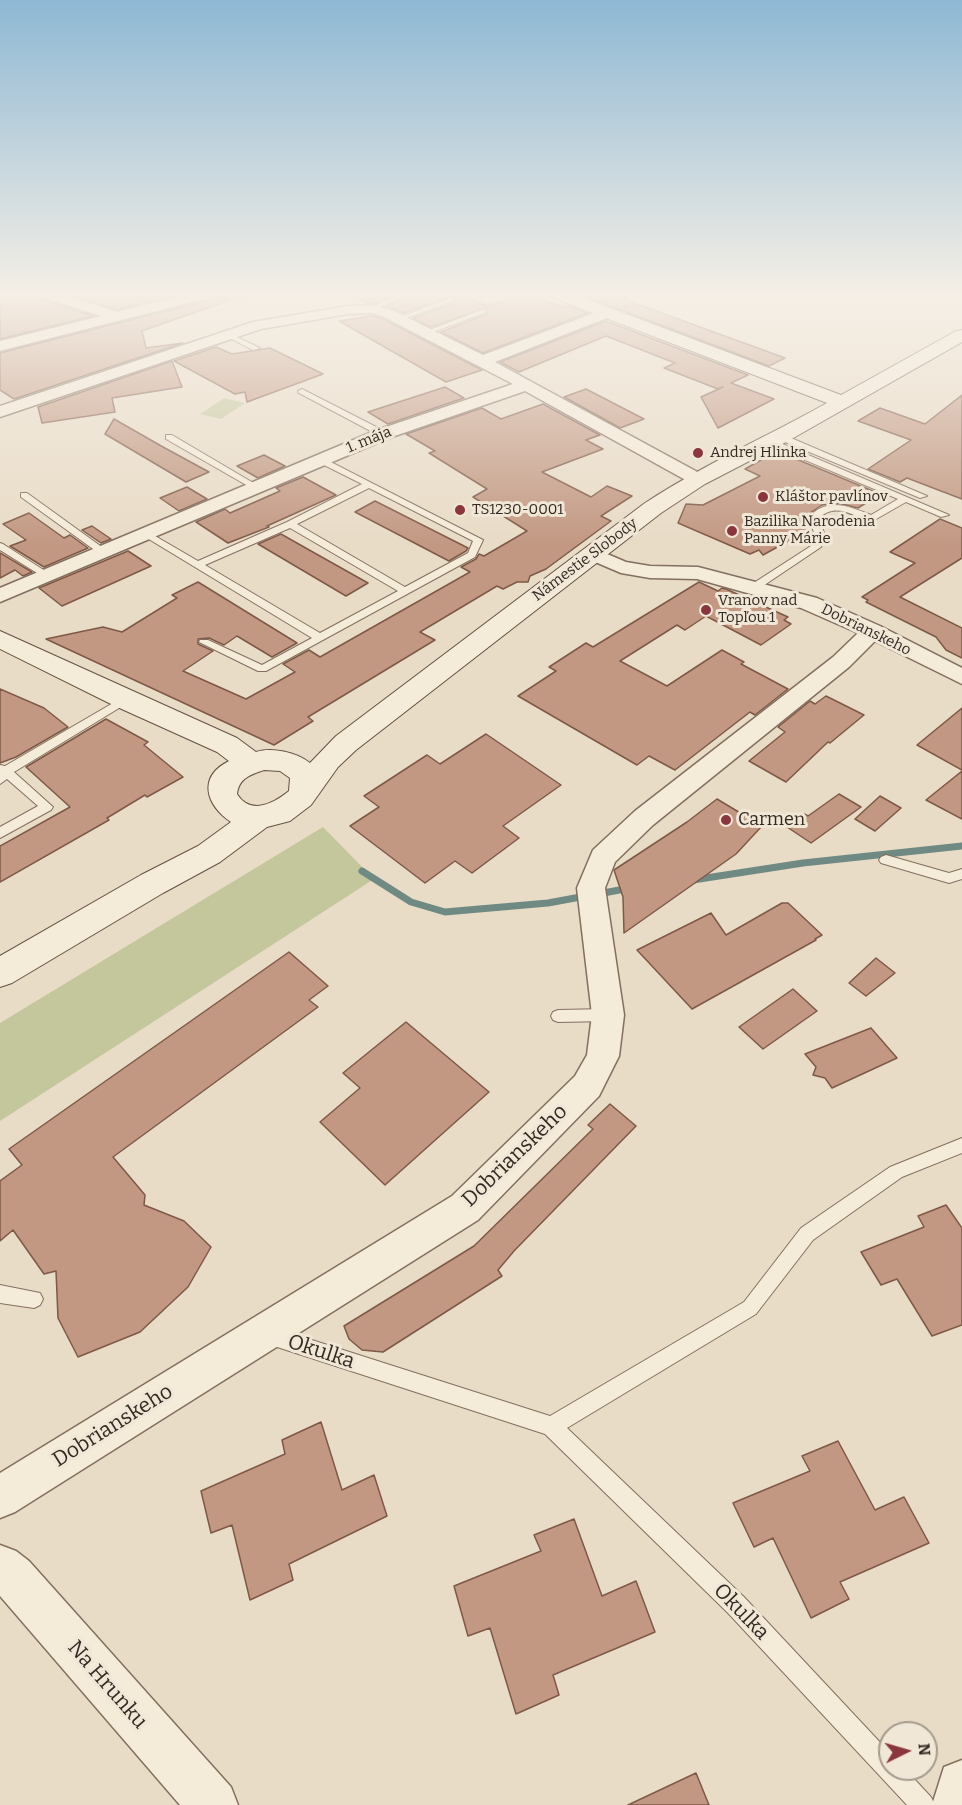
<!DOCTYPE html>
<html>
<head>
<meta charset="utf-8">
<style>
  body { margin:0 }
  #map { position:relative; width:962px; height:1805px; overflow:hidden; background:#e9dcc7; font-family:Bitter,serif }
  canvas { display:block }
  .north { position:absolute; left:878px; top:1721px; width:60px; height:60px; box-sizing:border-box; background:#f1e7d6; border:2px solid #a59b8d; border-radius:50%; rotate:85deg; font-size:16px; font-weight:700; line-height:24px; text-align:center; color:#342920 }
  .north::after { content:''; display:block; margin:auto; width:21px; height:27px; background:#8a363c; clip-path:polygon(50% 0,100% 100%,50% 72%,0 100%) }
</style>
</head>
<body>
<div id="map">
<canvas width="962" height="1805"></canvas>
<div class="north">N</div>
</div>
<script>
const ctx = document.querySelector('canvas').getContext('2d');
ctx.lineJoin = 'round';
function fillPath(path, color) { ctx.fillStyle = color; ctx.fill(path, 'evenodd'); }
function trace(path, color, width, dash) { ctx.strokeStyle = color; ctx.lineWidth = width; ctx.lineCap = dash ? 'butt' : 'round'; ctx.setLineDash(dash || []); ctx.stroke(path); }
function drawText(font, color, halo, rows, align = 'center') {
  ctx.font = font + ' Bitter,serif'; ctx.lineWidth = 6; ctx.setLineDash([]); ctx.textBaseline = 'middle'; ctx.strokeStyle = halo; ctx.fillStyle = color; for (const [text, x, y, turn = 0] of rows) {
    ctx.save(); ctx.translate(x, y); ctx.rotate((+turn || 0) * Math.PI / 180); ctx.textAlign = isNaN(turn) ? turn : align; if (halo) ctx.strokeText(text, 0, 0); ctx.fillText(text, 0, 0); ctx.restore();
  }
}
const green = new Path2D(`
  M224,398l21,5 -24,16 -21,-5z
  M323,827l51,52 -374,242v-98z`);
const stream = new Path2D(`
  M362,871l49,31 34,10 103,-9 38,-7
  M693,880l110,-17 159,-17
  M598,894l32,-6`);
const building = new Path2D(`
  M0,292h31l3,5 59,19 -93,23z
  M64,292h122l-69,18z
  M224,292h17l1,4 -100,35 4,17 37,-5 -169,56 -14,-9v-37l221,-56z
  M344,292h55l-24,12 -8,-1z
  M417,292h37l33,14 41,-12 35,13 5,-1 19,7 -104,40 -42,-21 46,-18 -1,-6 -55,19 -18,-9 41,-15 1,-3 -3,-4 -48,17 -17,-7z
  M603,292l24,6 -1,2 159,58 -16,8 -180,-68z
  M372,316l9,2 101,52 -36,12 -107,-61z
  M606,321l142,54 -17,8 43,16 -56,29 -17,-31 22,-10 -5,2 -54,-21 11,-5 -69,-27 -87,36 -19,-10z
  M216,347l16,7 38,-6 53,26 -76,28 -2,-10 -10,2 -61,-33z
  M172,361l10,26 -70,11 3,14 -73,11 -4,-16z
  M445,387l19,11 -76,26 -20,-12z
  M586,389l58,30 -24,9 -56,-31z
  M962,395v104l-55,-21 -7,4 -32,-13 43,-29 -53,-19 22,-13 45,16z
  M543,404l57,31 -14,5 17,9 -61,23 49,25 16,-11 25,10 -31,20 10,5 -65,48 -16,7 -2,6h-11l-14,7 -6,-3 -77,46 15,8 -127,77 5,4 -39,24 -228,-106 57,-12 19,5 55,-34 -5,-3 26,-13 99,61 -25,14 -35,-21 -13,9 -15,-7 -11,1v5l15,7 -30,20 63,28 49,-27 -12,-8 26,-14 11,7 150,-85 -9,-5 15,-8 3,-5 5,2 43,-25 -54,-34 14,-8 -58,-36 6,-2 -29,-17 76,-26 19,11z
  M114,419l49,28 46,25 -23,10 -81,-48z
  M777,451l103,43 -22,14 -20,-5 -16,2 -15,10 3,14 -47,26 -4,-5 -9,4 -72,-31 8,-19 17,1 57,-29 -15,-7z
  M264,455l21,11 -27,12 -21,-12z
  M303,477l33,18 -69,31 2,1 -41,16 -32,-21 29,-13 5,4 50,-22 -4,-3z
  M187,487l20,12 -28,12 -19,-13z
  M375,501l93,47 -2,3 -17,10 -94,-49z
  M29,513l35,25 6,-3 18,13 -44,19 -34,-21 16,-6 -23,-16z
  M940,519l22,9v30l-62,39 62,31v30l-16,-8 -10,-13 -70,-35 2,-2 -6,-3 53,-34 -25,-11z
  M92,526l19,13 -10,4 -19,-13z
  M281,534l30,17 57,32 -22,13 -88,-52z
  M128,551l23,15 -89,40 -23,-18z
  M0,553l32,19 -9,4 -8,-6 -15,8z
  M699,582l19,9 4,-3 4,1 62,28 -4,3 7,4 -30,21 -55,-29 -21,14 -8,-5 -57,36 47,25 55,-36 22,12 -3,2 47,25 -33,26 -5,-3 -75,58 -26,-14 -12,9 -119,-69 38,-25 -7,-4 37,-24 7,4z
  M0,689l44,19 24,19 -52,30 -16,6z
  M826,696l38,19 -34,28 -2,-1 -42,40 -37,-21 36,-29 -7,-5 32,-26 5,3z
  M962,708v62l-45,-25z
  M106,719l42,23 -4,3 39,32 -36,20 -2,-2 -38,23 2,2 -109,62v-36l70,-39 -44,-40z
  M486,734l75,51 -58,41 16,12 -47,35 -17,-12 -30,22 -75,-57 29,-19 -15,-11 63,-41 13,9z
  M962,771v48l-36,-19z
  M839,794l22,13 -50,36 -24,-16 18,-13 3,2z
  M880,796l21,12 -26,23 -20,-12z
  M717,799l45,27 -26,28 -112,79 -1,-36 -9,-27 73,-48z
  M782,903h6l34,32 -7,4 1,1 -124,69 -55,-59 74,-37 15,22z
  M289,952l39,34 -19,14 9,7 -205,150 32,38 -1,10 40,16 27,26 -23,40 -48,45 -62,25 -20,-39 -2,-47 -12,3 -31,-44 -13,11v-60l22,-16 -13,-16z
  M876,958l19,15 -29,23 -17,-13z
  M793,989l24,22 -54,38 -24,-22z
  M406,1022l83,70 -104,93 -65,-63 40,-34 -17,-15z
  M871,1028l26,30 -65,30 -7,-10 -12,-3 3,-8 -11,-13z
  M610,1104l26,22 -122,125 -16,19 4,6 -119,76 -21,-2 -13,-11 -5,-13 130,-80 119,-117 -5,-4z
  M946,1205l16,23v97l-30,11 -35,-57 -16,6 -20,-33 63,-25 -6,-11z
  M321,1422l21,68 32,-15 13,41 -98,48 4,16 -43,20 -18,-75 -21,8 -10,-42 84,-37 -3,-14z
  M838,1441l37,69 29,-13 25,46 -89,39 9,17 -38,19 -38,-80 -19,9 -21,-44 77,-32 -8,-15z
  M574,1519l28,77 34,-15 19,51 -102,43 6,20 -43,19 -26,-86 -22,8 -14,-50 87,-35 -7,-16z
  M696,1773l13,32h-81z`);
const lane = new Path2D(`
  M405,292h10l-42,18 -5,-1z
  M451,298l2,3 -53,19 -5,-1z
  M484,309l2,3 -58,22 -6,-1z
  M224,333h4l32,15 -7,2 -29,-15z
  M302,389l84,43 1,2 -7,2 -81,-43 -1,-2z
  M166,435h6l90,53 -7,2 -89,-51z
  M778,435h6l143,61 -7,2 -142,-59z
  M767,440h6l176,75 -8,2 -35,-15 -35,20c-18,-6 -35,-20 -52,-4l6,18 -4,11 -64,43h-8v-4l65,-42 1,-8 -6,-19c18,-20 40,-11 62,-2l27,-16 -131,-55z
  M321,457l162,83 -8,17 -209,114h-8l-59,-29 1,-2h8l54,25 50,-27 -170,-103 8,-2 48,28 89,-39 75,-38 -44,-22v-4zM369,488l104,53 -5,12 -63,34 -108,-63zM290,528l108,63 -78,42 -115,-68z
  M21,493h6l79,57v4h-6l-79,-57z
  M0,543l3,1 50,32 -8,2 -45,-28z
  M125,696l4,2v4l-115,70 39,35 -2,3 -51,28v-11l38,-21 -31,-27 -7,5v-19l5,1z
  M886,855l63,18 13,-4v10l-13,4 -68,-20 -2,-3 2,-3z
  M608,1009l5,2 2,4 -2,4 -5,2 -50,1 -5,-2 -2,-4 2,-4 5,-2z
  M962,1138v15l-60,24 -89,63 -57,74 -189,114 177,169 146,156v16h15l26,28 4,8h-28l-179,-192 -183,-179 -274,-89 -7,-2 -2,-7 2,-7 7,-2 279,89 194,-114 57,-74 89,-61z
  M0,1285l40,8 3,6 -3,6 -6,3 -34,-5z`);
const street = new Path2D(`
  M33,292h22l62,20 80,-20h25l-2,3 -220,56v-10l101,-25 -66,-21z
  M371,305l21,5 91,45 119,-45h10l2,3 -2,3 -117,46 208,113 3,4 -3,4h-12l-166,-92 -136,47 -389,164v-14l377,-158 136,-46 -131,-68 -11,-3 -23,1 -87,15 -261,88v-11l253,-84 95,-16z
  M593,548l33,14 24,4 48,1 119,31 63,28 82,42v16l-87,-43 -26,26 -196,158 -38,37 -10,26 19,127 -5,41 -20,40 -121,124 -463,292 -15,6v-45l452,-277 123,-120 12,-21 5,-40 -15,-127 16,-38 42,-39 198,-154 25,-24 -57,-25 -104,-29 -47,-1 -29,-5 -35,-15 -3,-4 3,-4z
  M0,1545l16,6 13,10 202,226 7,18h-58l-180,-209z
  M962,1760v45h-30l12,-38z`);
const secondary = new Path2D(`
  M544,292h24l273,103 115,-64 6,-1v12l-174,99 -83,43 -44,29 -305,237 -18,17 -27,38 -21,16 -23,6 -47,35 -57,31 -151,90 -12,4v-31l141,-81 57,-29 33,-24c-25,-17 -34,-45 -2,-61l-12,-9 -102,-46 -115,-57v-18l237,107 19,14c16,-5 40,0 54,11l26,-27 309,-233c58,-38 121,-66 182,-100l-281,-108zM264,770l16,1 10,7 -1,13c-15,12 -38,25 -52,3 2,-16 13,-19 27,-24z`);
const markers = [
  [698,453,6,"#8a363c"],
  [763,497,6,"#8a363c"],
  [460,510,6,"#8a363c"],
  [732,531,6,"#8a363c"],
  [706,610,6,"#8a363c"],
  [726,820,6,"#8a363c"]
];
const farStreetnames = [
  ["1. mája",369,440,-22],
  ["Námestie Slobody",585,560,-37],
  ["Dobrianskeho",866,630,26]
];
const farPoinames = [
  ["Andrej Hlinka",710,453],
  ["Kláštor pavlínov",775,497],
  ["TS1230-0001",472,510],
  ["Bazilika Narodenia",744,522],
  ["Panny Márie",744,539],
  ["Vranov nad",718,601],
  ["Topľou 1",718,618]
];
const poiNames = [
  ["Carmen",738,820]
];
const nearStreetnames = [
  ["Dobrianskeho",515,1156,-44],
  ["Okulka",321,1352,18],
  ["Dobrianskeho",113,1426,-32],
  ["Okulka",741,1612,46],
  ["Na Hrunku",107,1685,49]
];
fillPath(green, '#c4c69c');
trace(stream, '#6f8a82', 7);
fillPath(building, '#c29882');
trace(building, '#7e5947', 1.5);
trace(lane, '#826f5f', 2);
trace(street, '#826f5f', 3);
trace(secondary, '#645142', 2);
fillPath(lane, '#f5ebd9');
fillPath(street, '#f5ebd9');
fillPath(secondary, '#f5ebd9');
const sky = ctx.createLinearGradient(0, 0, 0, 545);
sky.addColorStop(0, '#8eb8d4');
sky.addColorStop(0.54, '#f5efe6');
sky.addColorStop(1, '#f5efe600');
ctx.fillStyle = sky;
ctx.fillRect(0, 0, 962, 545);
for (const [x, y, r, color] of markers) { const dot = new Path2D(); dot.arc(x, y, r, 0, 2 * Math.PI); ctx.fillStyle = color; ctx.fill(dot); trace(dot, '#f1e7d6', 2); }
drawText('15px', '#342920', '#f1e7d6', farStreetnames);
drawText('15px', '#342920', '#f1e7d6', farPoinames, 'left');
drawText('18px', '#342920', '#f1e7d6', poiNames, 'left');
drawText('21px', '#342920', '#f1e7d6', nearStreetnames);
</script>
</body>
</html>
